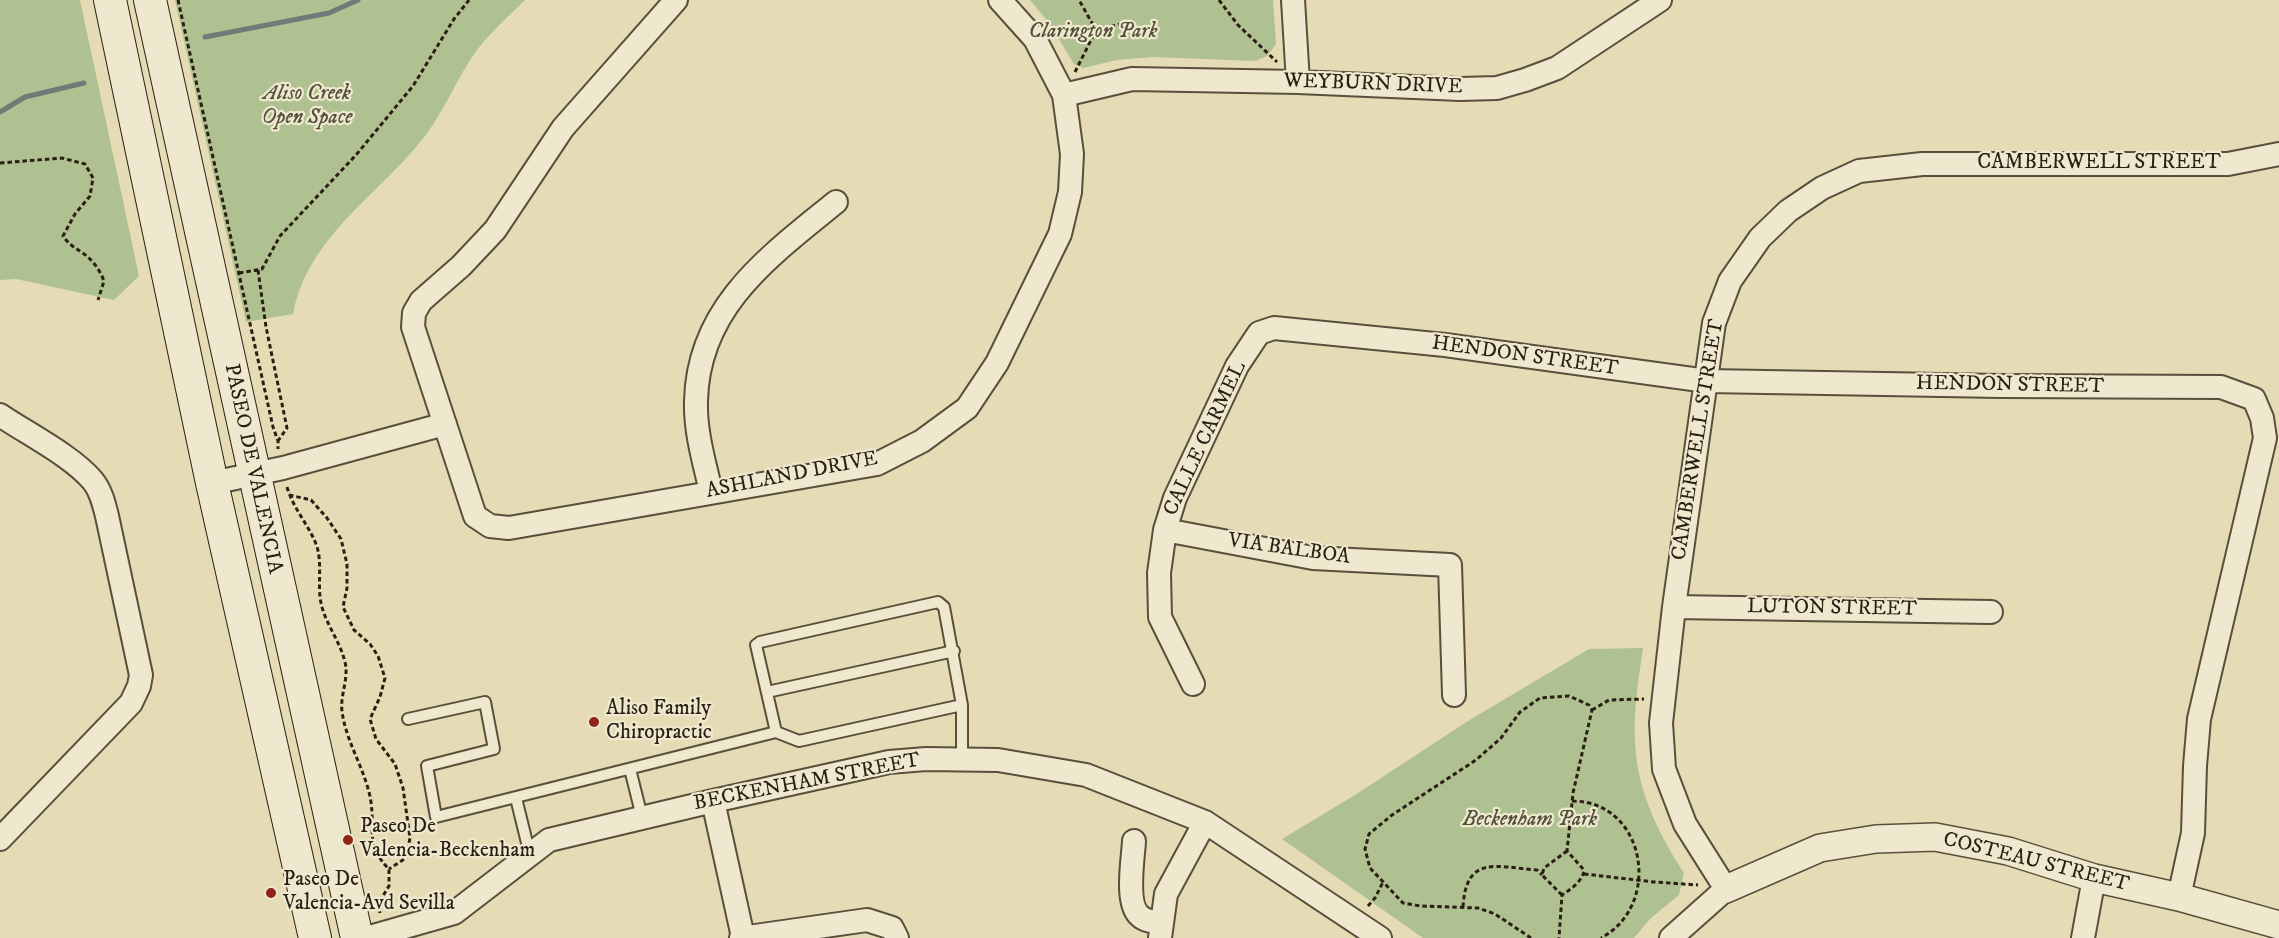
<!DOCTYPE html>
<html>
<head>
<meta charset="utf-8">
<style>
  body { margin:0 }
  canvas { display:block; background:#e5dbb5 }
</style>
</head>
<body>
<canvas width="2279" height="938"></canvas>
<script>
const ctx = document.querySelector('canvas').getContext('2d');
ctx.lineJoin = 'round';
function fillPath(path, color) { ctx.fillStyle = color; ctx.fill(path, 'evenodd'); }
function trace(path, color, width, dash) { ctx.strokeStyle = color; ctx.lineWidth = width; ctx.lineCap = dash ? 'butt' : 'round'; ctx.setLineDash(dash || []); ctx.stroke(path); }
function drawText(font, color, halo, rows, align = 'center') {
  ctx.font = font + ' "IM FELL DW Pica",serif'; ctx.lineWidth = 4.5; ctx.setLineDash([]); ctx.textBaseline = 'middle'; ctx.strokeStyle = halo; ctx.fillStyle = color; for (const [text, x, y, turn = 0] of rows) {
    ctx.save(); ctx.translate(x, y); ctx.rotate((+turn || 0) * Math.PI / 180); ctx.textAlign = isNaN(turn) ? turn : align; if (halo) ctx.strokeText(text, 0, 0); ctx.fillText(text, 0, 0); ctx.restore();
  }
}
const green = new Path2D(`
  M0,0h80l59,276 -25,24 -98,-21 -16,1z
  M175,0h350c-16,16 -34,32 -48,50 -19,26 -31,57 -49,82 -46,62 -119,101 -135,182l-47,8z
  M1030,0h243l3,44 -9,12 -12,5 -103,-4 -35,3 -34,8 -9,-4 -25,-41z
  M1643,648c-5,35 -11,71 -7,106 4,42 25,84 48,119l-5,22 -28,23 -17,20h-211l-141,-99 73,-44 113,-74 121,-72z`);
const stream = new Path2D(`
  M205,37l124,-24 29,-13
  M0,112l25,-15 59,-14`);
const path = new Path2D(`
  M178,0l95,427 5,14v8
  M1219,0l19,25 39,37
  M1096,30l38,-9
  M1075,72l21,-42 -17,-30
  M0,163l62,-5 23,6 8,14 -3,18 -15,18 -12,22c9,13 17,13 27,23 6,6 11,14 14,22l-6,19
  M258,270l8,57 21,101 -9,13
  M239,273l23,-4 18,-33 76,-81 57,-69 41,-67 15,-19
  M287,487c6,21 21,37 29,57 7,18 1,40 5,59 4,20 19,38 24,59 4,17 -5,33 -3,49 4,32 24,59 29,91 4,29 -6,43 18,67v17l-11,18 2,9
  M289,495l22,5 16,18 14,21 6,25v24l-4,19 11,23 16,14 8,12 7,22 -5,19 -10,22 6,20 19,25 8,24 7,50 -4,20 -17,11
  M1592,710l17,-10 35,-1
  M1572,801c74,0 91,104 29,137
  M1584,874l70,8 44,3
  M1562,895l-20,-20 2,-7 23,-17
  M1368,906l7,-8 8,-16
  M1463,907c3,-53 34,-40 74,-37l5,5
  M1531,938l-36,-24 -17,-6 -58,-2 -17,-3 -33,-35 -5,-19 4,-15 23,-19 84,-55 25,-22 19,-26 20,-14 29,-2 20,9 3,5 -19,83 -6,58 17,19c-1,11 -13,19 -22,25l-3,43`);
const service = new Path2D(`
  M767,692l187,-41
  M408,719l77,-17 9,47 -67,17 9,51 340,-85 23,9 163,-36
  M776,732l-20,-87 4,-3 178,-40 6,5 18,98v54
  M630,769l12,48
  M516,798l14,57`);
const minor = new Path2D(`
  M676,0l-113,128 -68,102 -34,36 -40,35 -7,12 -1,14 62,189 15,10 19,2 368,-64 45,-23 45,-33 30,-45 63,-129 10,-42 2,-38 -8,-59 -29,-56 -35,-39
  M1293,0l5,82
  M1064,95l68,-16 166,3 162,7 37,-1 28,-8 32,-12 103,-68
  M0,415c28,19 72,41 93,66 8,10 11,23 14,35l34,159 -2,11 -8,17 -131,136
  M212,483l71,-15 162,-44
  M711,491c-7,-29 -16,-60 -15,-90 2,-95 74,-145 140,-199
  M1165,530l148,28 137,7 4,130
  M1674,607l317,5
  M1193,684l-33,-67 -1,-44 6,-43 10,-32 62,-132 22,-33 15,-5 171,17 262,36 294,5 220,1 33,12 8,19 3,20 -66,281 -4,47 -2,67 -14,64
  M713,801l30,136
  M1134,841c-1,19 -9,63 6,75 5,5 15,6 22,7
  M366,938l88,-25 95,-73 164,-39 176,-39 37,-3 72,1 88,15 119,47 175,116
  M741,938l126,-18 25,8 5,10
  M1160,938l6,-44 39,-72
  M1671,938l55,-49 -41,-65 -21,-55 -3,-46 13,-116 40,-284 16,-42 30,-43 28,-27 34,-23 37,-17 63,-7h306l51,-10
  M2083,938l11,-60`);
const tertiary = new Path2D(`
  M1726,889l94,-41 56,-9 59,-2 73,14 86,27 85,19 100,28`);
const secondary = new Path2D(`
  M110,0l102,483 103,455
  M150,0l207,938`);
const markers = [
  [594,722,6,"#8f2418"],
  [348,840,6,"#8f2418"],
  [271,893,6,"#8f2418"]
];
const parkNames = [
  ["Clarington Park",1093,33],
  ["Aliso Creek",307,95],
  ["Open Space",307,119],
  ["Beckenham Park",1530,821]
];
const streetNames = [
  ["WEYBURN DRIVE",1373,85,2],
  ["CAMBERWELL STREET",2099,164],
  ["HENDON STREET",1525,357,8],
  ["HENDON STREET",2010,386,1],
  ["CALLE CARMEL",1206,439,-65],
  ["CAMBERWELL STREET",1699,440,-81],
  ["PASEO DE VALENCIA",252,469,78],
  ["ASHLAND DRIVE",792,476,-11],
  ["VIA BALBOA",1289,550,8],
  ["LUTON STREET",1832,609,1],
  ["BECKENHAM STREET",807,783,-11],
  ["COSTEAU STREET",2036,863,14]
];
const poiNames = [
  ["Aliso Family",606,710],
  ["Chiropractic",606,734],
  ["Paseo De",360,828],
  ["Valencia-Beckenham",360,852],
  ["Paseo De",283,881],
  ["Valencia-Avd Sevilla",283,905]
];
fillPath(green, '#b0c191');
trace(stream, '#6e7b77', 5);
trace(service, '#5a4e3c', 14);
trace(minor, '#5a4e3c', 26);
trace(tertiary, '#5a4e3c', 30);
trace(secondary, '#2b1f14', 34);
trace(path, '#2b1f14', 3, [4.5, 3]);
trace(service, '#eee8cf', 10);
trace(minor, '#eee8cf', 22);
trace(tertiary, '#eee8cf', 27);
trace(secondary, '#eee8cf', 32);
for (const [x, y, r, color] of markers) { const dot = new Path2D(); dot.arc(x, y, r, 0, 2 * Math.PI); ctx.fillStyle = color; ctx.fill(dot); trace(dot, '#eee8cf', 2); }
drawText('italic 21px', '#53503a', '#eee8cf', parkNames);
drawText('21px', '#2b1f14', '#eee8cf', streetNames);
drawText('21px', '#2b1f14', '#eee8cf', poiNames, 'left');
</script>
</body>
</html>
